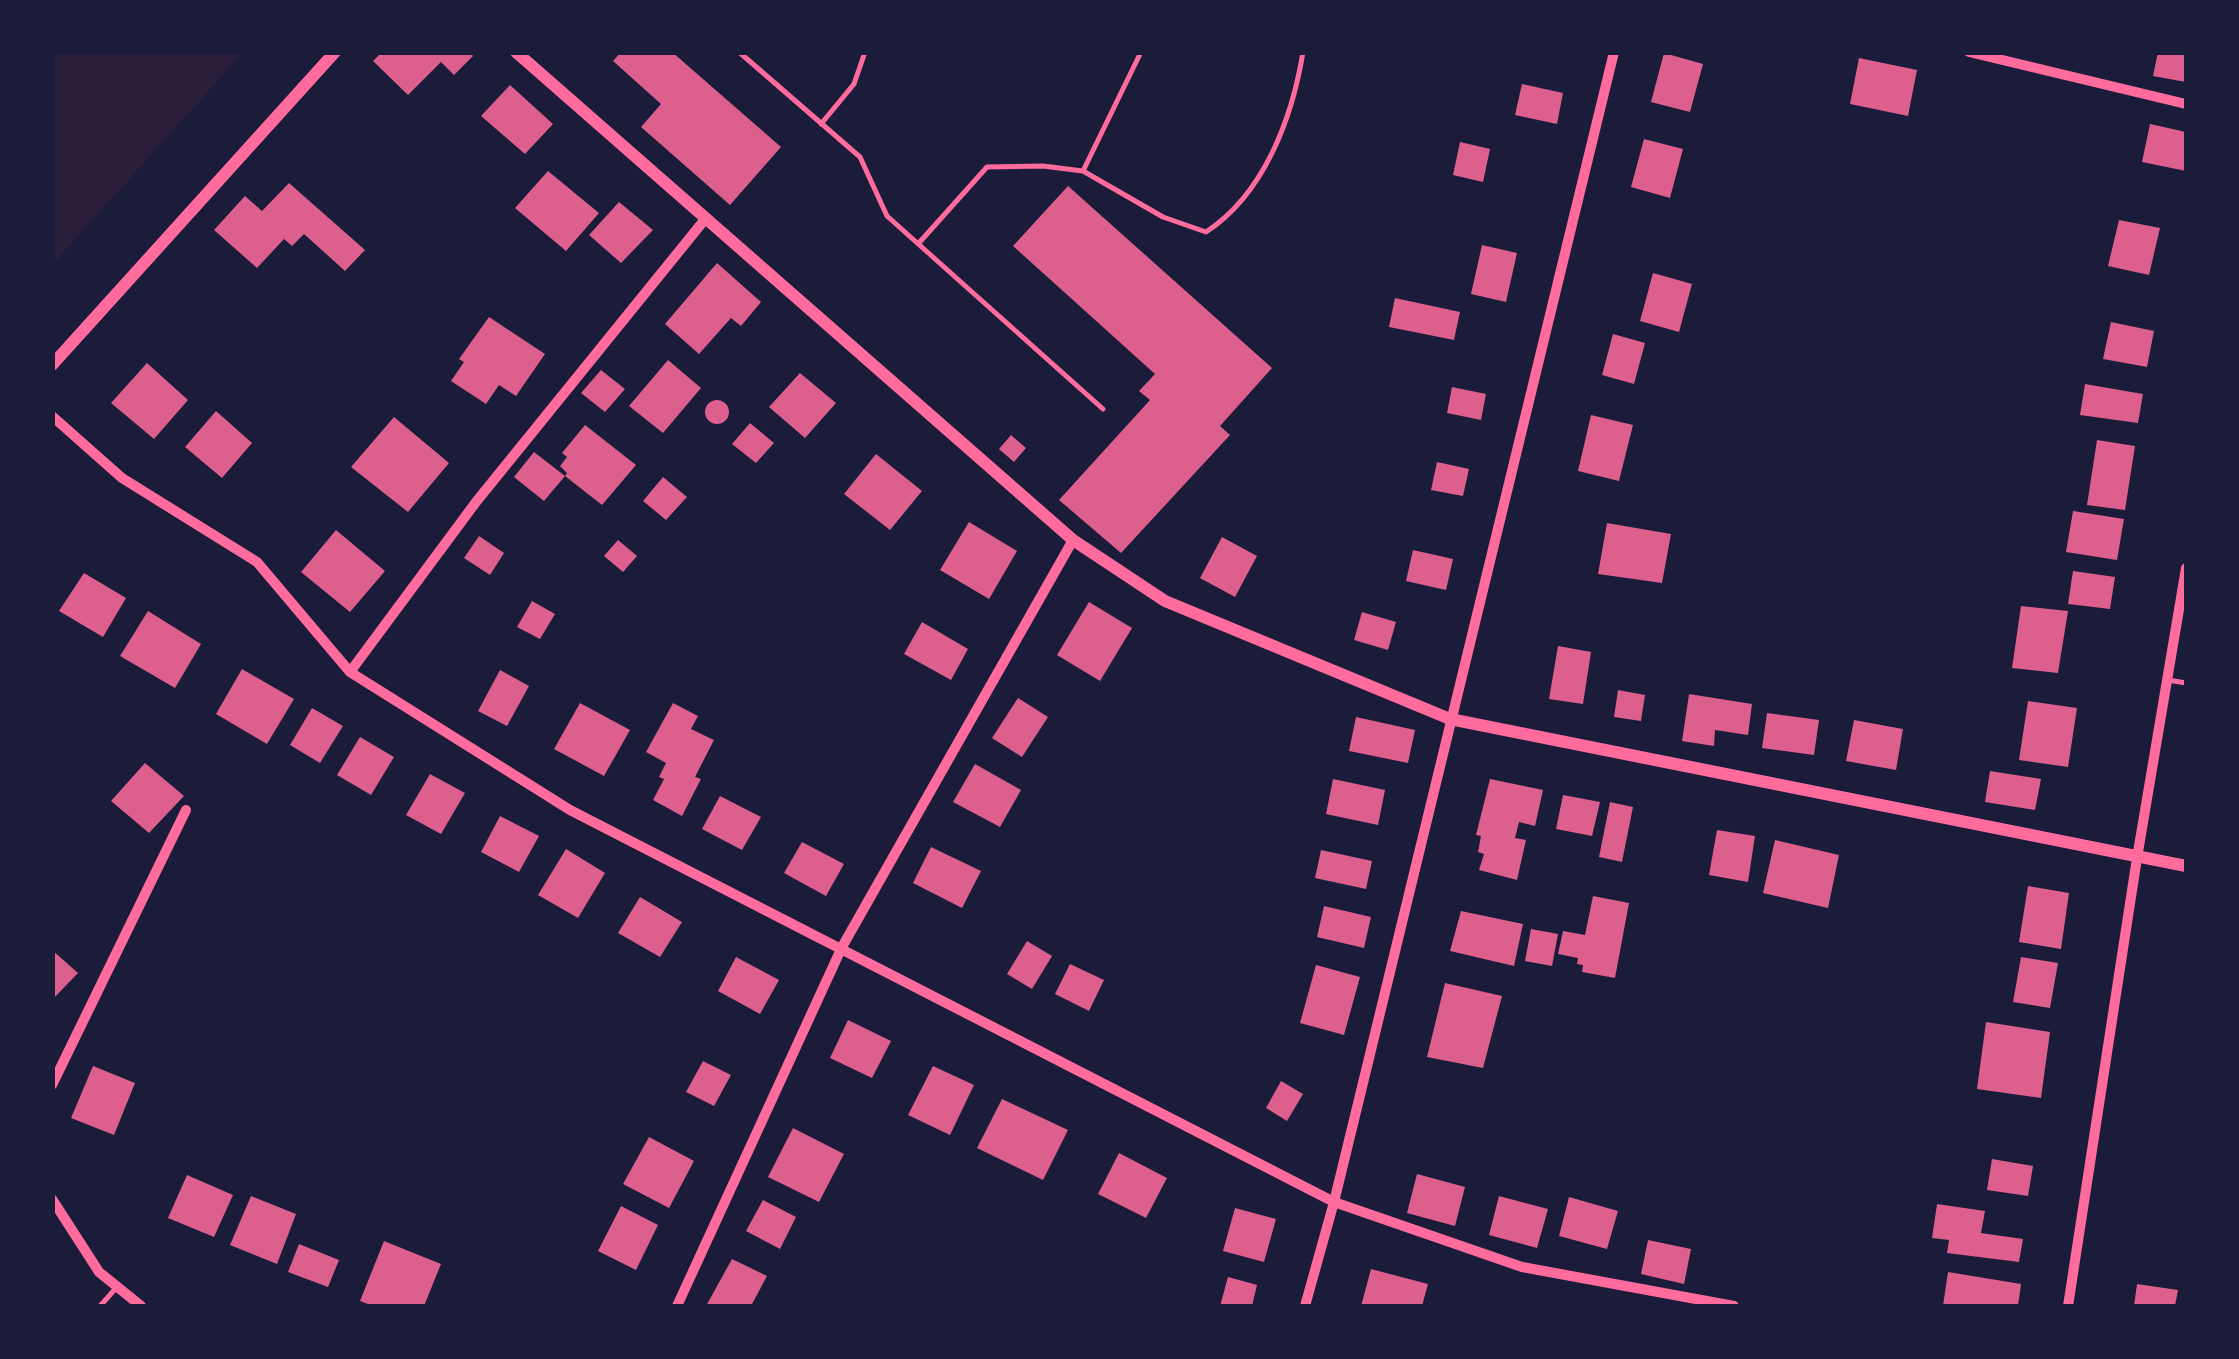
<!DOCTYPE html>
<html>
<head>
<meta charset="utf-8">
<style>
  body { margin:0 }
  #map { position:relative; width:2239px; height:1359px; overflow:hidden; background:#1b1b3a; font-family:"Open Sans",sans-serif }
  canvas { display:block }
  .frame { position:absolute; inset:0; border:55px solid #1b1b3a; pointer-events:none }
</style>
</head>
<body>
<div id="map">
<canvas width="2239" height="1359"></canvas>
<div class="frame"></div>
</div>
<script>
const ctx = document.querySelector('canvas').getContext('2d');
ctx.lineJoin = 'round';
function fillPath(path, color) { ctx.fillStyle = color; ctx.fill(path, 'evenodd'); }
function trace(path, color, width, dash) { ctx.strokeStyle = color; ctx.lineWidth = width; ctx.lineCap = dash ? 'butt' : 'round'; ctx.setLineDash(dash || []); ctx.stroke(path); }
const green = new Path2D(`
  M53,52l190,1 -190,211 -1,-211z`);
const building = new Path2D(`
  M382,52h87l4,4 -19,19 -13,-13 -33,33 -35,-34z
  M621,52h51l109,95 -51,58 -89,-78 20,-23 -48,-43z
  M2158,52h28v30l-33,-6z
  M1664,53l39,11 -13,48 -39,-10z
  M1859,58l58,12 -9,46 -58,-12z
  M1522,84l41,9 -6,31 -42,-9z
  M510,85l43,39 -28,30 -44,-38z
  M2150,124l36,8v39l-44,-9z
  M1644,139l39,10 -13,49 -39,-11z
  M1460,142l30,7 -7,33 -30,-7z
  M548,171l51,42 -33,38 -51,-43z
  M289,183l76,67 -20,21 -41,-37 -12,12 -8,-7 -27,29 -43,-38 31,-34 17,15z
  M1068,186l204,182 -52,58 10,9 -109,118 -62,-53 91,-100 -11,-9 16,-17 -142,-128z
  M619,202l34,28 -32,33 -32,-28z
  M2119,220l41,8 -11,47 -41,-9z
  M1482,245l35,8 -11,49 -35,-8z
  M717,263l44,39 -20,24 -10,-8 -32,36 -34,-30z
  M1653,273l39,11 -13,48 -39,-11z
  M1395,298l65,14 -6,28 -65,-13z
  M489,317l56,37 -29,42 -17,-11 -13,19 -35,-23 13,-19 -5,-3z
  M2111,322l43,9 -7,36 -44,-8z
  M1613,334l32,9 -11,41 -32,-9z
  M668,360l33,28 -38,45 -34,-27z
  M147,363l41,37 -34,39 -43,-36z
  M601,370l24,19 -20,23 -24,-19z
  M800,373l36,30 -31,35 -36,-31z
  M2085,384l58,10 -5,29 -58,-8z
  M1452,387l34,7 -5,26 -34,-7z
  M705 412a12 12 0 1 1 24 0a12 12 0 1 1-24 0Z
  M216,411l36,32 -30,35 -37,-31z
  M1591,415l42,10 -14,56 -41,-10z
  M394,417l55,46 -41,49 -57,-45z
  M750,423l24,20 -18,20 -24,-19z
  M585,425l51,40 -34,40 -37,-29 2,-3 -7,-7 7,-9 -5,-4z
  M1011,435l15,13 -12,14 -15,-13z
  M2097,440l38,6 -10,64 -38,-5z
  M534,452l31,24 -21,25 -30,-24z
  M876,454l46,37 -32,39 -46,-36z
  M1437,462l32,7 -6,27 -32,-6z
  M663,477l24,20 -21,23 -23,-19z
  M2073,511l51,8 -7,41 -51,-8z
  M969,522l48,29 -28,48 -49,-29z
  M1607,523l64,11 -9,49 -64,-9z
  M336,530l49,41 -35,41 -49,-40z
  M479,536l25,17 -14,22 -26,-17z
  M1222,537l35,19 -22,41 -35,-19z
  M618,540l19,16 -14,16 -19,-16z
  M1413,550l40,9 -7,31 -40,-9z
  M2073,571l42,6 -5,32 -42,-5z
  M84,573l42,25 -23,39 -44,-26z
  M532,601l23,13 -15,25 -23,-12z
  M1089,602l43,26 -32,53 -43,-26z
  M2021,606l47,5 -10,62 -46,-5z
  M148,611l53,33 -26,44 -55,-32z
  M1362,612l34,10 -8,28 -34,-10z
  M922,622l46,27 -17,31 -47,-26z
  M1558,646l33,6 -8,52 -34,-5z
  M242,669l52,30 -27,45 -51,-30z
  M500,670l29,16 -22,40 -29,-15z
  M1618,690l27,5 -4,26 -27,-4z
  M1689,694l63,10 -4,31 -33,-5 -1,16 -32,-5z
  M1018,698l30,19 -26,40 -30,-19z
  M2028,701l49,7 -9,59 -49,-7z
  M580,703l50,27 -26,46 -50,-27z
  M673,703l25,13 -7,13 23,11 -19,37 6,2 -19,37 -29,-16 11,-21 -5,-2 7,-14 -20,-11z
  M312,708l31,18 -23,37 -30,-18z
  M1767,713l52,7 -5,35 -52,-7z
  M1356,717l59,13 -7,33 -59,-12z
  M1854,720l49,9 -7,41 -50,-9z
  M360,737l34,20 -23,38 -34,-20z
  M145,763l39,33 -35,37 -38,-32z
  M975,764l46,26 -21,37 -47,-25z
  M1990,771l51,8 -6,31 -50,-8z
  M430,774l35,19 -24,41 -35,-19z
  M1333,779l52,11 -7,35 -52,-11z
  M1490,779l53,11 -8,36 -16,-4 -4,16 11,2 -9,40 -38,-10 5,-16 -6,-2 3,-16 -5,-1z
  M1563,795l37,7 -8,34 -36,-7z
  M720,796l41,21 -19,33 -40,-21z
  M1610,802l23,5 -11,55 -23,-5z
  M500,816l39,20 -20,36 -38,-20z
  M1717,830l38,6 -7,46 -39,-7z
  M1775,840l64,15 -11,53 -65,-15z
  M802,842l42,22 -18,32 -42,-23z
  M931,847l50,24 -19,37 -49,-25z
  M566,849l39,24 -27,45 -40,-23z
  M1321,850l51,11 -6,28 -51,-11z
  M2028,886l41,7 -8,56 -42,-7z
  M1593,896l36,7 -14,75 -33,-6 1,-7 -6,-1 1,-6 -20,-4 5,-23 22,4z
  M640,897l42,25 -22,35 -42,-24z
  M1324,906l47,11 -7,31 -47,-11z
  M1461,911l62,13 -9,42 -64,-15z
  M1531,929l27,5 -6,32 -27,-5z
  M1027,941l25,15 -20,33 -25,-15z
  M52,950l26,23 -26,27z
  M736,957l43,23 -19,34 -42,-23z
  M2021,957l37,6 -8,45 -37,-6z
  M1070,964l34,16 -15,31 -34,-17z
  M1316,965l44,12 -16,58 -44,-12z
  M1445,983l57,13 -19,72 -56,-11z
  M848,1020l43,21 -19,37 -42,-20z
  M1986,1022l64,10 -9,66 -64,-9z
  M703,1061l28,14 -17,31 -28,-14z
  M93,1066l42,17 -21,52 -43,-17z
  M933,1066l41,19 -24,50 -42,-20z
  M1281,1081l22,13 -16,27 -21,-13z
  M1002,1099l66,31 -25,50 -66,-32z
  M793,1128l51,26 -25,48 -51,-25z
  M649,1137l45,24 -25,47 -46,-24z
  M1119,1153l48,25 -21,40 -48,-24z
  M1992,1159l41,7 -5,30 -41,-6z
  M1417,1174l48,13 -10,39 -48,-13z
  M187,1175l46,20 -19,42 -46,-19z
  M251,1196l45,18 -19,50 -47,-19z
  M1499,1196l49,13 -11,39 -48,-13z
  M1569,1197l49,14 -11,38 -48,-13z
  M763,1200l33,17 -16,32 -34,-18z
  M1937,1204l48,7 -4,22 42,6 -4,23 -72,-9 2,-13 -17,-2z
  M621,1206l37,19 -22,45 -38,-19z
  M1235,1208l41,11 -12,43 -41,-11z
  M1648,1240l43,9 -7,35 -43,-10z
  M384,1241l57,23 -17,42h-51l-13,-5z
  M299,1244l40,16 -11,27 -40,-15z
  M732,1259l35,17 -16,30h-45z
  M1371,1269l57,15 -6,22h-61z
  M1948,1272l73,12 -3,22h-75z
  M1228,1277l29,8 -5,21h-32z
  M2137,1284l41,6 -3,16h-41z`);
const service = new Path2D(`
  M739,52l121,105 27,59 216,193
  M821,124l33,-40 11,-32
  M1083,171l58,-119
  M918,244l69,-77 56,-1 40,5 80,46 43,15c58,-38 86,-113 97,-180
  M2168,680l18,3
  M100,1306l17,-19`);
const minor = new Path2D(`
  M1969,52l217,52
  M52,416l70,62 135,84 93,110 220,138 764,392 188,65 212,39
  M350,672l126,-170 230,-284
  M52,1085l134,-275
  M52,1199l47,73 42,34
  M677,1306l165,-359 231,-407
  M1305,1306l29,-104 280,-1150
  M2068,1306l69,-448 49,-290`);
const tertiary = new Path2D(`
  M516,52l557,488 92,61 285,118 736,147
  M52,365l283,-313`);
fillPath(green, '#2a1e3b');
fillPath(building, '#dd5f8e');
trace(service, '#ff6b9d', 5);
trace(minor, '#ff6b9d', 10);
trace(tertiary, '#ff6b9d', 12);
</script>
</body>
</html>
